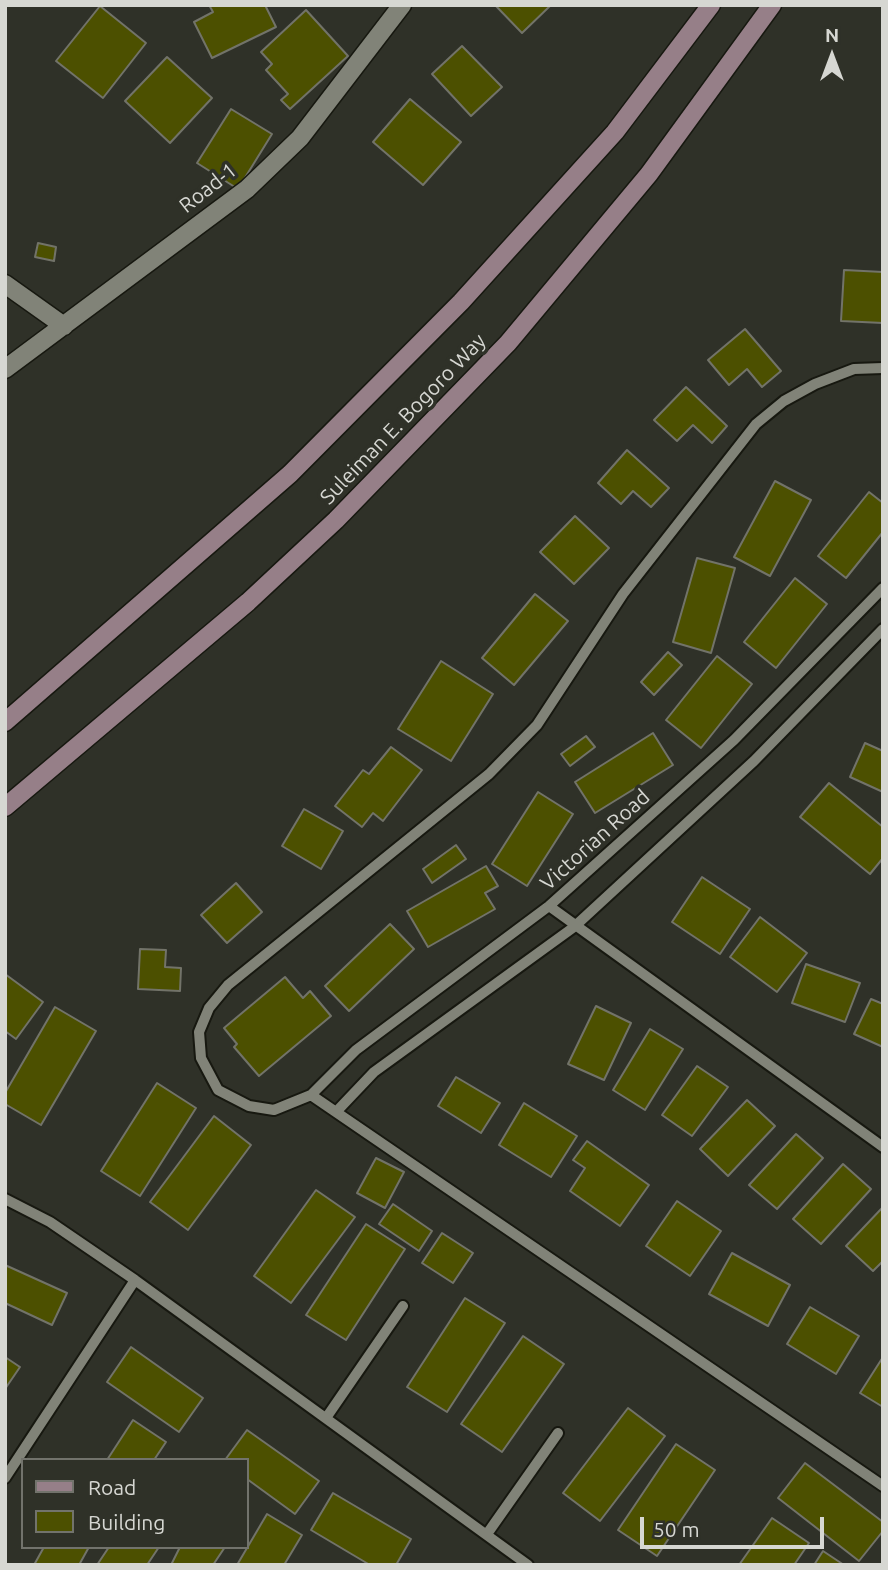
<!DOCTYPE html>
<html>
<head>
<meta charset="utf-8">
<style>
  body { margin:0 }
  #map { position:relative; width:888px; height:1570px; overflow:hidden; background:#2f3128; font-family:Ubuntu,sans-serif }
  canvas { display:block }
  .frame { position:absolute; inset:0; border:7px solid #d6d7d2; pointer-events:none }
  .legend { position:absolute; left:21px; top:1458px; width:228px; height:91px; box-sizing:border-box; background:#2f3128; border:2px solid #72736c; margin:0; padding:9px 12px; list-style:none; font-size:21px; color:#d6d7d2 }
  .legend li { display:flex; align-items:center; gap:14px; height:35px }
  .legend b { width:35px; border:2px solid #72736c }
  .north { position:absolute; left:797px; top:21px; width:70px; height:70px; -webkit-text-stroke:5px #2f3128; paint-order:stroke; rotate:0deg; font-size:19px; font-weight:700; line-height:28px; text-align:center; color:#d6d7d2 }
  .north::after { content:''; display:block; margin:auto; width:24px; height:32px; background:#d6d7d2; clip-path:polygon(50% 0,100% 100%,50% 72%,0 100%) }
  .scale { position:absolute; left:640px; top:1517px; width:184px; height:32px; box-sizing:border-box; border:4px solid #d6d7d2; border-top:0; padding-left:9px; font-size:21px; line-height:24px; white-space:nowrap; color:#d6d7d2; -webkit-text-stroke:5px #2f3128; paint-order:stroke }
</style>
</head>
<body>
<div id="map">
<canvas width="888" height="1570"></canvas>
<div class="frame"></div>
<ul class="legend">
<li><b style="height:9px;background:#967f88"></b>Road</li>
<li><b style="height:19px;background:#4c5000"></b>Building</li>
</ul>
<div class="north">N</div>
<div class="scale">50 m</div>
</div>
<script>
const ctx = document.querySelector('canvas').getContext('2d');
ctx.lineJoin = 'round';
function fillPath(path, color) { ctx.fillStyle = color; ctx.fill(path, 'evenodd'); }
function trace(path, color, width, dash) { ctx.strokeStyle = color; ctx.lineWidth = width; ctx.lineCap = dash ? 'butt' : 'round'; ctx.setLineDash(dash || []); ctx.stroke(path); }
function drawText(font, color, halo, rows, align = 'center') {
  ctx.font = font + ' Ubuntu,sans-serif'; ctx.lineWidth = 7; ctx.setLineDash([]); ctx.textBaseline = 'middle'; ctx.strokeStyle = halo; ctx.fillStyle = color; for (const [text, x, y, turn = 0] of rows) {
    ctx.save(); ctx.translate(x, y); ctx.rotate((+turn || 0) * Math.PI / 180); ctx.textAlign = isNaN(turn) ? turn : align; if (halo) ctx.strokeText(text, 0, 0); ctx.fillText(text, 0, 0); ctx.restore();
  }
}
const building = new Path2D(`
  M209,5h56l11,22 -64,31 -18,-36 19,-10z
  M495,5h56l-29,28z
  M100,6l46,37 -43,55 -47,-37z
  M306,10l42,46 -58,53 -9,-9 7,-6 -22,-24 6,-6 -11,-12z
  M462,46l40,41 -31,29 -39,-42z
  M167,57l45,41 -42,45 -45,-42z
  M410,99l51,43 -38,43 -50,-43z
  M231,109l41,25 -34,55 -41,-26z
  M38,243l18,4 -2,14 -19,-4z
  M844,270l39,2v51l-42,-2z
  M745,329l36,42 -19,16 -15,-18 -18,16 -21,-25z
  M686,387l41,39 -15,17 -19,-18 -16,16 -23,-21z
  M627,450l42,38 -18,19 -18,-16 -12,13 -23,-21z
  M775,481l36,19 -41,76 -36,-19z
  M869,492l14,11v29l-37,46 -28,-22z
  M575,516l34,32 -35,36 -34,-32z
  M697,558l38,10 -24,85 -38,-11z
  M795,578l32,26 -51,64 -32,-26z
  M535,594l33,27 -54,64 -32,-27z
  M668,652l14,13 -28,30 -13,-13z
  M717,656l35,28 -51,64 -35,-28z
  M441,661l52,33 -42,67 -53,-32z
  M653,733l20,32 -78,48 -20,-31z
  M586,736l9,11 -25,19 -9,-12z
  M865,743l18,8v41l-33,-15z
  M391,747l31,23 -39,51 -10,-8 -11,14 -27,-21 28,-36 6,4z
  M829,783l54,44v31l-13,16 -70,-57z
  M538,792l35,22 -46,72 -35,-22z
  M304,809l39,22 -22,38 -39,-23z
  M456,845l10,14 -34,24 -9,-14z
  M486,866l12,20 -13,7 10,16 -67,38 -21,-36z
  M702,877l48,32 -30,45 -48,-32z
  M236,883l26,29 -35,31 -26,-28z
  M760,917l47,36 -30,39 -47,-35z
  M390,924l24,25 -65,62 -24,-25z
  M140,949l26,1 -1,17 16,1 -1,23 -42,-2z
  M806,964l54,19 -15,39 -53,-19z
  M5,974l38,28 -27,37 -11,-8z
  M285,977l18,21 7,-7 21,25 -72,60 -25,-29 3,-3 -13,-16z
  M871,999l12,5v43l-29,-13z
  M596,1006l35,17 -27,57 -36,-16z
  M55,1007l41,24 -55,94 -36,-21v-11z
  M650,1029l33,20 -38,61 -32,-20z
  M697,1066l31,21 -36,49 -30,-21z
  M456,1077l44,26 -19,30 -43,-27z
  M157,1083l39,25 -56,88 -39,-25z
  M747,1100l28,26 -47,50 -28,-27z
  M524,1103l53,33 -26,41 -52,-32z
  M214,1116l37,29 -63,85 -38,-28z
  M796,1134l27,24 -46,51 -28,-24z
  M587,1141l62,44 -29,41 -50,-35 15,-23 -12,-8z
  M376,1158l28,14 -19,36 -28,-15z
  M843,1164l28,25 -50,55 -28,-25z
  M316,1190l39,27 -64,86 -37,-27z
  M677,1201l44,30 -31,45 -44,-30z
  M393,1204l39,27 -13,20 -40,-27z
  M883,1207v54l-10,10 -27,-25z
  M366,1224l39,25 -59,91 -40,-25z
  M442,1233l31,20 -20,30 -31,-20z
  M732,1253l58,32 -22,41 -59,-32z
  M5,1265l62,28 -15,32 -47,-22z
  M465,1298l40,25 -58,89 -40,-25z
  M810,1307l49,29 -23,38 -49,-30z
  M523,1336l41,28 -62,88 -41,-28z
  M131,1347l72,51 -24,34 -72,-50z
  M5,1357l15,10 -15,22z
  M883,1357v50l-23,-14z
  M628,1408l37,28 -65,85 -37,-28z
  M133,1420l33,22 -12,18h-47z
  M247,1430l72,51 -24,33 -48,-35v-19h-22z
  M676,1444l39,26 -58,86 -39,-26z
  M805,1463l78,59v9l-24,30 -81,-63z
  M333,1493l78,46 -15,26h-26l-59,-35z
  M267,1514l35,21 -18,30h-47z
  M772,1518l37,25 -15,22h-55z
  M44,1547h45l-10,18h-45z
  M109,1547h50l-12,18h-50z
  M180,1547h45l-12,18h-42z
  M823,1551l21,14h-30z`);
const lane = new Path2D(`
  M883,368l-29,1 -39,15 -31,17 -28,23 -133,170 -86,131 -48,49 -261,211 -19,23 -10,24 2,26 17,32 31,16 25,4 37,-15 45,-45 193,-144 185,-166 149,-152
  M549,906l334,241
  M311,1095l572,391
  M336,1112l38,-40 200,-145 180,-166 129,-132
  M5,1199l45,23 85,58 393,285
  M326,1418l77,-112
  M5,1478l130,-198
  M487,1534l71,-101`);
const street = new Path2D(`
  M5,284l59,42
  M5,369l242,-180 53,-51 102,-133`);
const secondary = new Path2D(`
  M5,722l285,-248 171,-172 154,-170 96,-127
  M5,807l243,-205 88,-82 172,-177 141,-169 123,-169`);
const streetNames = [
  ["Road-1",208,188,-38],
  ["Suleiman E. Bogoro Way",403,419,-46],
  ["Victorian Road",595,840,-42]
];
fillPath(building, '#4c5000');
trace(building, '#727369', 2);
trace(lane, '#171810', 14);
trace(street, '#171810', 21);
trace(secondary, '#171810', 21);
trace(lane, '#818378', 10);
trace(street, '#818378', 18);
trace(secondary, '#967f88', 18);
drawText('21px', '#d6d7d2', '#2f3128', streetNames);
</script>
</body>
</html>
